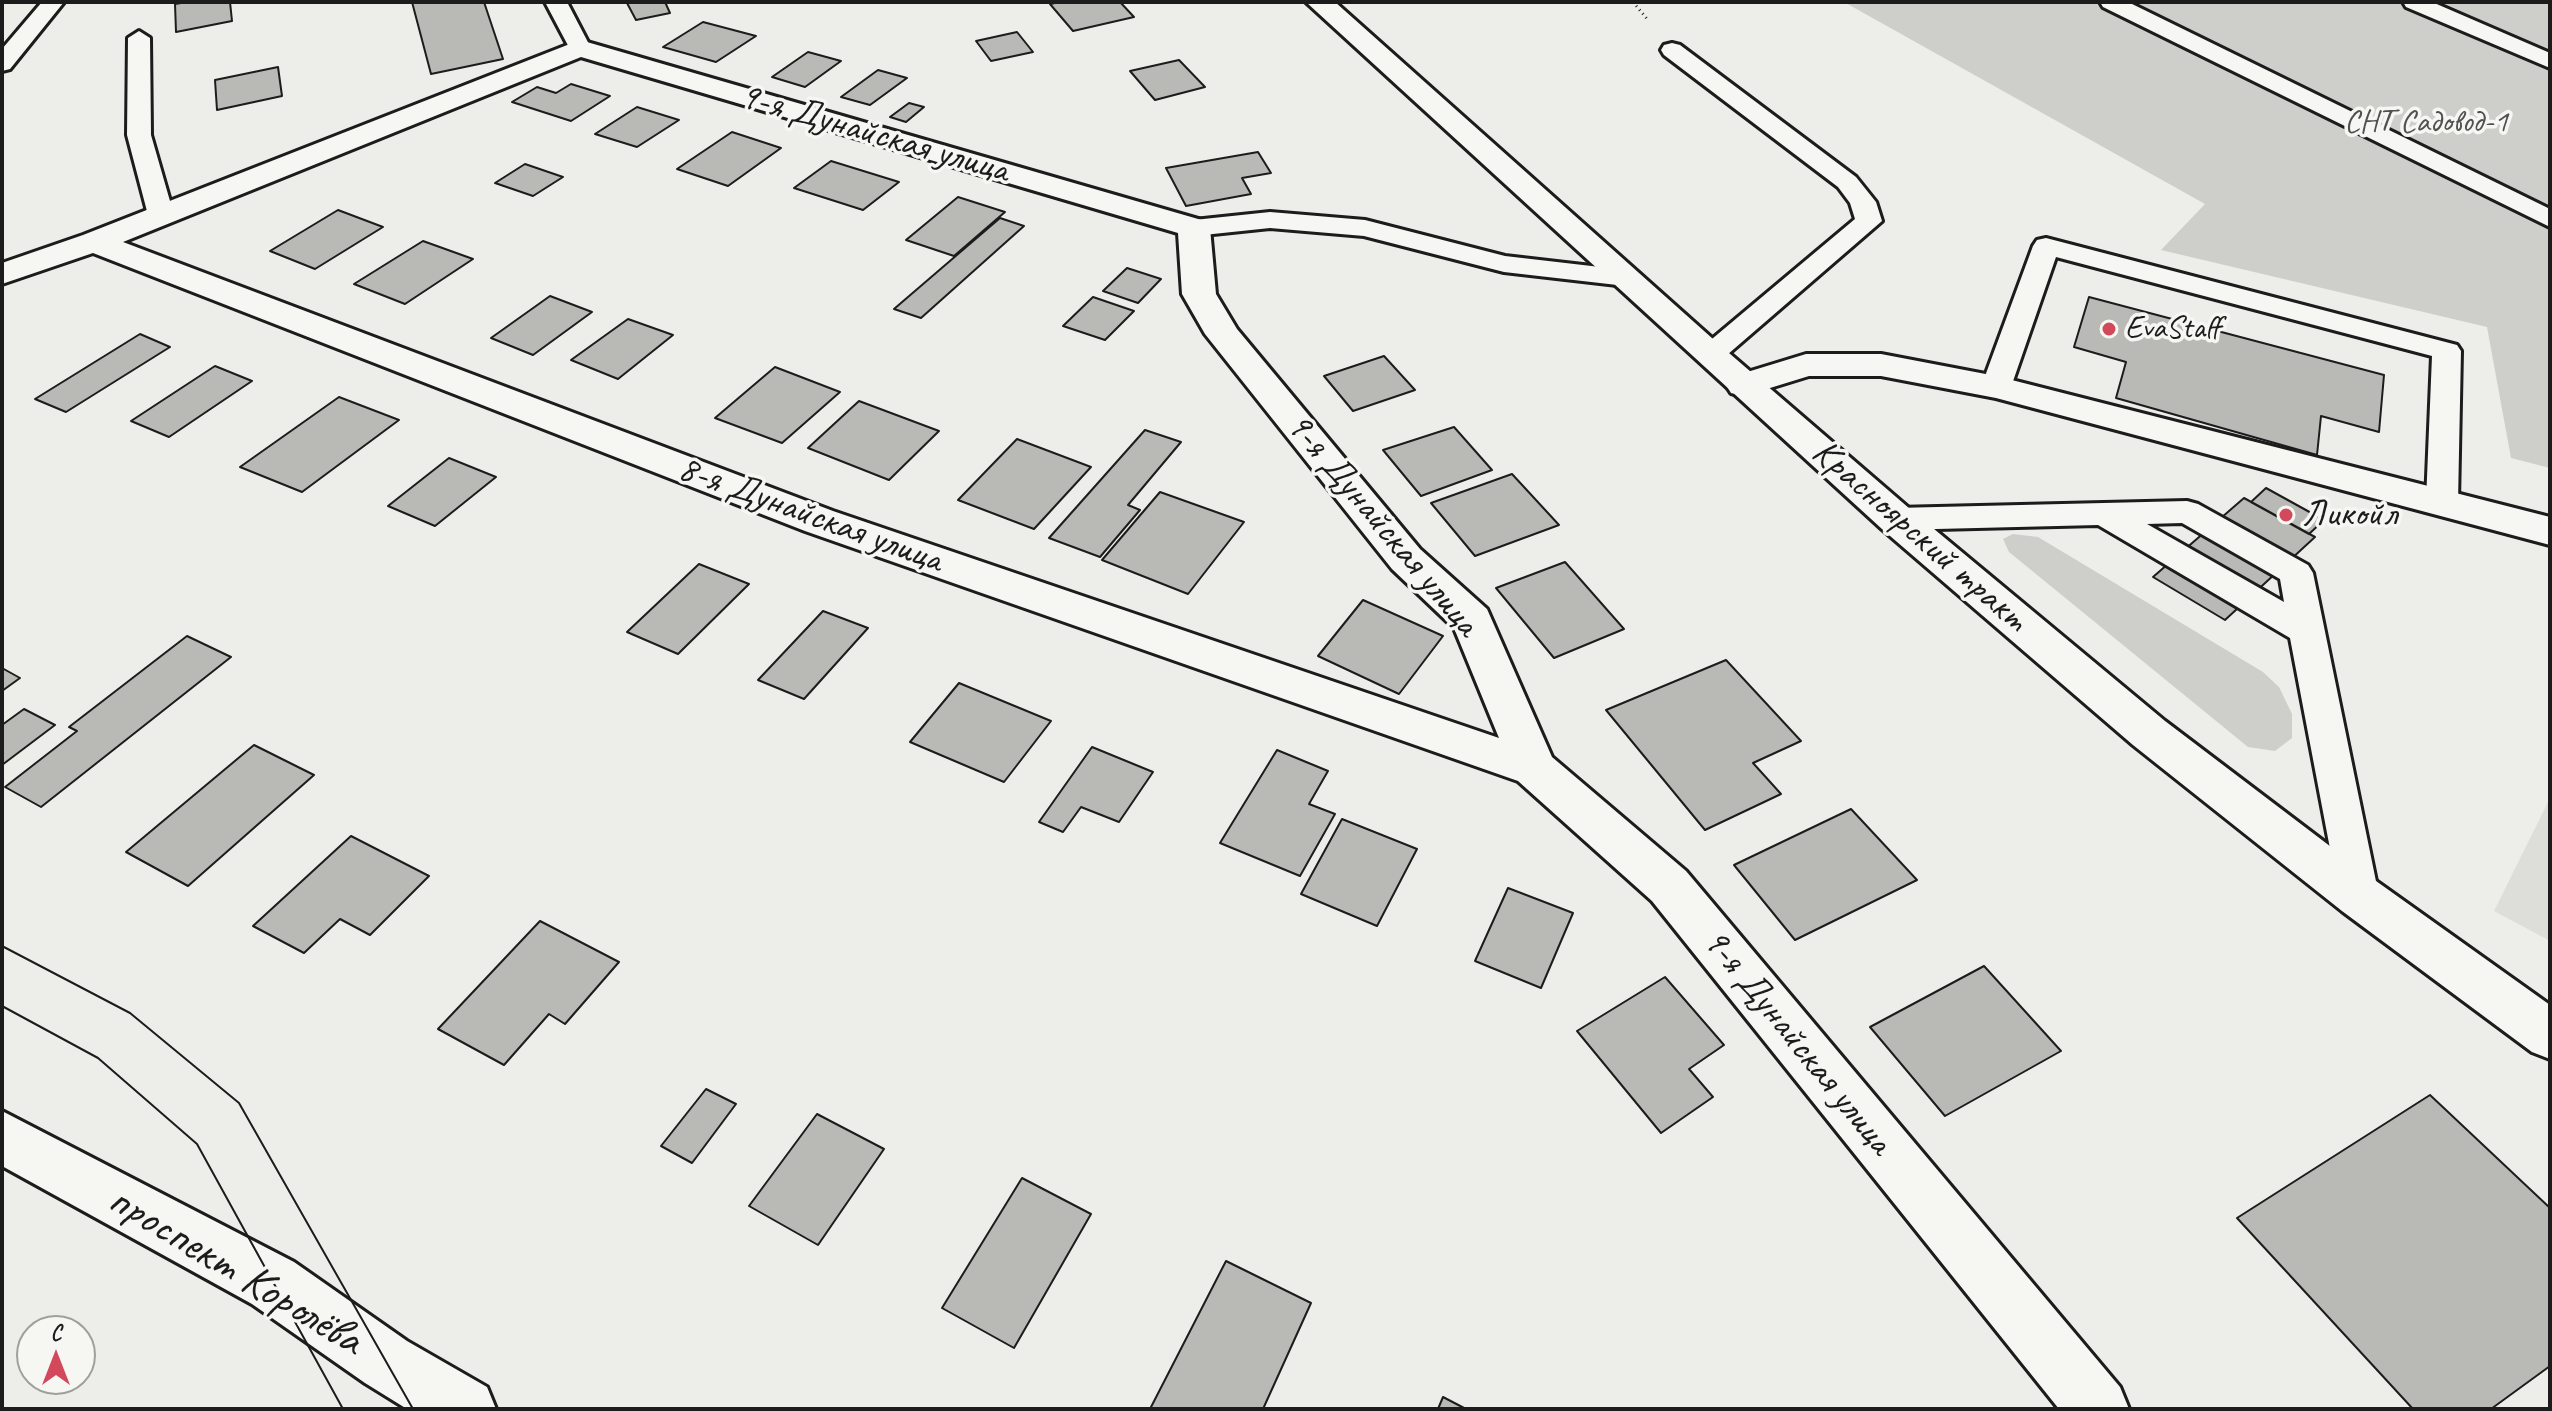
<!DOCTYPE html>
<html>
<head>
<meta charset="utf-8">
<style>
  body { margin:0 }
  #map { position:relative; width:2552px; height:1411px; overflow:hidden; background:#edede9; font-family:Caveat,sans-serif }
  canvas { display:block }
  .frame { position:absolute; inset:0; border:4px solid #1c1c1c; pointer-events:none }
  .north { position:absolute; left:16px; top:1315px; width:80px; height:80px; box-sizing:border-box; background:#f6f6f2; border:2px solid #9f9f9c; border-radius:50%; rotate:0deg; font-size:22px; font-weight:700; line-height:32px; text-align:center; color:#1c1c1c }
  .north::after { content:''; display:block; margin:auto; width:28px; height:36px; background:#d1495b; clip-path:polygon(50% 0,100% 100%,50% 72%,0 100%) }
</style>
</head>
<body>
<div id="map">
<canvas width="2552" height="1411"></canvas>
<div class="frame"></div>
<div class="north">С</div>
</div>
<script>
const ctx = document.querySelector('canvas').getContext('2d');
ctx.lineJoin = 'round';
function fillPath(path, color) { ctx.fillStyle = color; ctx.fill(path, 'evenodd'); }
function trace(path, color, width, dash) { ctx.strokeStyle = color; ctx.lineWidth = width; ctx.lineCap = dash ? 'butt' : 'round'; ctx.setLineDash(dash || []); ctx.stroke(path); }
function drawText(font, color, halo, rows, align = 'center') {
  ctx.font = font + ' Caveat,sans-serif'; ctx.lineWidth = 7; ctx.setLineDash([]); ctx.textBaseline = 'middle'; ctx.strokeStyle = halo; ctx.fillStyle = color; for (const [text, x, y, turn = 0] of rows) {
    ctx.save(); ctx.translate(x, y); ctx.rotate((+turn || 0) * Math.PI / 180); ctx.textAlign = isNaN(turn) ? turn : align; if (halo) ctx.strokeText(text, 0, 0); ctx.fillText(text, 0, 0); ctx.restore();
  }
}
const built = new Path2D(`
  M2550,798v143l-56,-30z`);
const green = new Path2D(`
  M1844,2h706v466l-39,-10 -24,-131 -326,-77 44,-46z
  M2013,534l25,3 225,135 16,15 13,27v24l-17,13 -27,-4 -239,-195 -6,-13z`);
const building = new Path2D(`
  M187,2h43l2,19 -56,11 -1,-28z
  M412,2h72l19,57 -72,15z
  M665,2l5,11 -34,7 -9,-17z
  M1060,2h60l14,15 -61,14 -23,-27z
  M703,22l53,14 -40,26 -53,-15z
  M1017,32l16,20 -42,9 -15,-20z
  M808,52l33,9 -36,26 -33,-10z
  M1179,60l26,27 -50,13 -25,-29z
  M278,67l4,29 -65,14 -2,-30z
  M878,70l29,8 -37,27 -29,-8z
  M571,84l39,12 -39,25 -59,-19 25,-15 19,6z
  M909,103l15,4 -18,15 -16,-5z
  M637,107l42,13 -42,27 -42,-13z
  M732,132l49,16 -53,38 -51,-17z
  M1258,152l13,21 -29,5 9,16 -65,12 -20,-38z
  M831,161l68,21 -36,28 -69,-22z
  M525,164l38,13 -30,19 -38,-13z
  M958,197l47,15 -51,44 -48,-16z
  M338,210l45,17 -68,42 -45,-18z
  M1000,218l24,8 -103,92 -27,-9z
  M423,241l50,18 -68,45 -51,-20z
  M1127,268l34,11 -23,24 -35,-12z
  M550,296l42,16 -59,43 -42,-17z
  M1093,297l41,14 -29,29 -42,-14z
  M2089,297l295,78 -5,57 -58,-16 -4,39 -201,-57 10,-36 -52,-15z
  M628,319l45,16 -55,44 -47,-19z
  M140,334l30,13 -104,65 -31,-13z
  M1384,356l31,34 -62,21 -29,-35z
  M215,366l37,15 -83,56 -38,-16z
  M775,367l65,25 -58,51 -67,-25z
  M339,397l60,23 -97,72 -62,-25z
  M859,401l80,30 -50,49 -81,-32z
  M1454,427l38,43 -71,26 -38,-46z
  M1145,430l36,12 -53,63 12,5 -40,47 -51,-19z
  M1017,439l74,28 -57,62 -76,-29z
  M449,458l47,19 -61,49 -47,-20z
  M1512,474l47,51 -84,31 -44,-53z
  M2266,488l58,32 -15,14 -58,-32z
  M1160,492l84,30 -56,72 -86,-34z
  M2244,498l71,39 -90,83 -72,-43z
  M1565,562l59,67 -70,29 -58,-70z
  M699,564l50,20 -71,70 -51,-22z
  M1363,600l80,36 -44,58 -81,-38z
  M823,611l45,17 -64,71 -46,-19z
  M187,636l44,21 -190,150 -36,-20 72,-56 -8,-4z
  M1726,660l75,81 -48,22 28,31 -76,36 -99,-120z
  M2,668l18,10 -18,13z
  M959,683l92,38 -47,61 -94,-40z
  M24,709l31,16 -53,40v-40z
  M254,745l60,30 -126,111 -62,-34z
  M1092,747l61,25 -34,50 -38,-15 -18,25 -24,-10z
  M1277,750l51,21 -19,33 26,10 -35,62 -80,-33z
  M1851,809l66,71 -122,60 -61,-75z
  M1342,819l75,30 -40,77 -76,-32z
  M351,836l78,40 -59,59 -30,-16 -36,34 -51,-27z
  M1508,888l65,25 -32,75 -66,-27z
  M540,921l79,41 -54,62 -16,-10 -45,51 -66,-36z
  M1984,966l77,85 -116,65 -75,-89z
  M1665,977l59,68 -35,24 24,28 -52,36 -84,-102z
  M706,1089l30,15 -44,59 -31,-17z
  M2430,1095l120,113v158l-59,43h-78l-176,-191z
  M817,1114l67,35 -66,96 -69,-39z
  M1022,1178l69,36 -77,134 -72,-40z
  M1226,1261l85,42 -48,106h-113z
  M1443,1397l23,12h-28z`);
const path = new Path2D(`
  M1633,2l15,18`);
const lane = new Path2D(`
  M42,2h22l-54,67 -8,2v-22z
  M545,2h22l24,46 -3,5h-16z
  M2100,2h28l422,207v18l-447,-220z
  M2403,2h29l118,51v15l-144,-61z
  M139,31l11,7 1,97 23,80 -4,6h-18l-4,-6 -21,-80 1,-97z
  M1672,43l8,2 176,132 20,25 6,19 -162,140 -10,3 -10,-3 -4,-6 4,-6 155,-130 -5,-16 -12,-16 -174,-132 -3,-5 3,-5z
  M1270,212l95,8 140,36 121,14 10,2 4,6 -4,6 -10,2 -122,-14 -140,-36 -94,-8 -76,8 -9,-2 -4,-6 4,-6 9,-2z
  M2046,238l411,107 4,6 -3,151 -5,8 -11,3 -11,-3 -5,-8 6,-146 -376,-99 -45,130 -5,7 -10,2 -10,-2 -5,-7 52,-141 4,-6z
  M2187,501l11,3 110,61 5,8 66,323 -6,12 -14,5 -14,-5 -6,-12 -49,-258 -192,-113 -202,5 -11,-3 -5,-8 5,-8 11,-3zM2182,523l98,56 4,23 -137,-78z`);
const street = new Path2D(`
  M580,40l625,181 5,7 6,66 21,35 183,220 67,60 65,148 134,114 434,516 9,22h-70l-407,-508 -134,-120 -713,-250 -712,-278 -91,31v-21l81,-28zM581,57l597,176 4,61 23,40 187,235 62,59 45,110 -666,-227 -710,-269z
  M1806,354h75l115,22 554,141v28l-554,-147 -115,-22h-72l-65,20 -13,-3 -5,-8 5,-8z`);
const secondary = new Path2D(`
  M1306,2h29l387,345 188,162 255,212 211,160 174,124v54l-18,-7 -190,-141 -209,-166 -251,-216z
  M2,1111l292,151 113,79 80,46 9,22h-89l-42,-26 -113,-79 -250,-138z`);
const tram = new Path2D(`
  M2,946l128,67 109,90 174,306
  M2,1006l96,52 99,86 146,265`);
const markers = [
  [2109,329,8,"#d1495b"],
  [2286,515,8,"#d1495b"]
];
const farParknames = [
  ["СНТ Садовод-1",2426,123]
];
const farPoinames = [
  ["EvaStaff",2125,329]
];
const streetNames = [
  ["9-я Дунайская улица",874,134,16],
  ["8-я Дунайская улица",810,515,20],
  ["9-я Дунайская улица",1382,525,50],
  ["Красноярский тракт",1919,536,41],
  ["9-я Дунайская улица",1797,1042,51]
];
const poiNames = [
  ["Ликойл",2302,515]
];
const nearStreetnames = [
  ["проспект Королёва",235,1271,31]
];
fillPath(built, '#ddddda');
fillPath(green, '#cececb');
fillPath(building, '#b9b9b6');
trace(building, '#1c1c1c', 2);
trace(lane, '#1c1c1c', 6);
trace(street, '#1c1c1c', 6);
trace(secondary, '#1c1c1c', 6);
trace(path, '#1c1c1c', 3, [1, 4]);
fillPath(lane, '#f6f6f2');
fillPath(street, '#f6f6f2');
fillPath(secondary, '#f6f6f2');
trace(tram, '#1c1c1c', 2);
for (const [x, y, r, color] of markers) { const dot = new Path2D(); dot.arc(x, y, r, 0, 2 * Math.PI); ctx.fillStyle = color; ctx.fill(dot); trace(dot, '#f6f6f2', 3); }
drawText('32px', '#515151', '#f6f6f2', farParknames);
drawText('32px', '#1c1c1c', '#f6f6f2', farPoinames, 'left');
drawText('38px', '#1c1c1c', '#f6f6f2', streetNames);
drawText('38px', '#1c1c1c', '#f6f6f2', poiNames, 'left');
drawText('46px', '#1c1c1c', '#f6f6f2', nearStreetnames);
</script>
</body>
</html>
